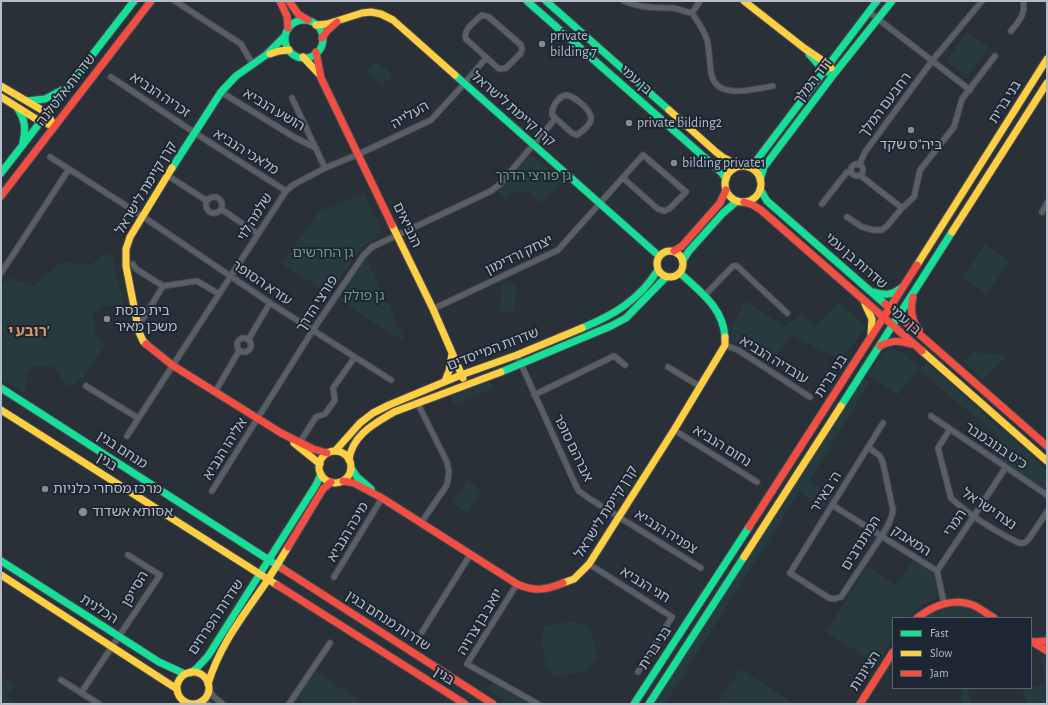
<!DOCTYPE html>
<html>
<head>
<meta charset="utf-8">
<style>
  body { margin:0 }
  #map { position:relative; width:1048px; height:705px; overflow:hidden; background:#2a3038; font-family:"Alegreya Sans",sans-serif }
  canvas { display:block }
  .frame { position:absolute; inset:0; border:2px solid #b4bcc9; pointer-events:none }
  .legend { position:absolute; left:892px; top:617px; width:140px; height:72px; box-sizing:border-box; background:#1d2633; border:1px solid #59626f; margin:0; padding:5px 7px; list-style:none; font-size:12px; color:#b4bcc9 }
  .legend li { display:flex; align-items:center; gap:8px; height:20px }
  .legend b { width:20px; border:1px solid #59626f }
</style>
</head>
<body>
<div id="map">
<canvas width="1048" height="705"></canvas>
<div class="frame"></div>
<ul class="legend">
<li><b style="height:5px;background:#16e098"></b>Fast</li>
<li><b style="height:5px;background:#ffcf43"></b>Slow</li>
<li><b style="height:5px;background:#f24e42"></b>Jam</li>
</ul>
</div>
<script>
const ctx = document.querySelector('canvas').getContext('2d');
ctx.lineJoin = 'round';
function fillPath(path, color) { ctx.fillStyle = color; ctx.fill(path, 'evenodd'); }
function trace(path, color, width, dash) { ctx.strokeStyle = color; ctx.lineWidth = width; ctx.lineCap = dash ? 'butt' : 'round'; ctx.setLineDash(dash || []); ctx.stroke(path); }
function drawText(font, color, halo, rows, align = 'center') {
  ctx.font = font + ' "Alegreya Sans","Noto Sans Hebrew",sans-serif'; ctx.lineWidth = 4; ctx.setLineDash([]); ctx.textBaseline = 'middle'; ctx.strokeStyle = halo; ctx.fillStyle = color; for (const [text, x, y, turn = 0] of rows) {
    ctx.save(); ctx.translate(x, y); ctx.rotate((+turn || 0) * Math.PI / 180); ctx.textAlign = isNaN(turn) ? turn : align; if (halo) ctx.strokeText(text, 0, 0); ctx.fillText(text, 0, 0); ctx.restore();
  }
}
const green = new Path2D(`
  M967,32l22,15 -21,29 -22,-15z
  M376,61l16,14 -10,11 -16,-14z
  M531,156h2l29,26 -20,21 -14,-12 -15,2 -7,7 -8,-9 30,-34z
  M364,193l19,39 -20,15 -8,8 -26,39 -47,-30 36,-52z
  M985,244l25,17 -23,33 -25,-17z
  M103,255h9l12,50 -19,1 -12,7 1,23 12,9 -13,17 -9,16 -17,10 -13,-21 -18,-2 -8,6 -4,23 -23,-16v-91l7,-10 25,10 28,-25 29,3z
  M366,258l40,85 -66,-42z
  M502,284l15,1 -3,28 -14,-2z
  M745,301l40,25 17,-12 13,12 23,-24 29,24 -26,34 -51,-25 -19,30 -40,-24 1,-14z
  M893,349l8,3 19,15 -22,28 -32,-20 18,-23z
  M974,352l32,4 -22,24 -21,-19z
  M927,363l120,107v23l-56,-38 10,-16 -81,-68z
  M862,377l8,5 -61,99 24,15 -7,13 -27,-17 -134,212h-14z
  M491,381l2,7 -39,17 -3,-9z
  M467,480l14,9 -13,24 -15,-9z
  M913,561l21,13 3,22 -2,3 -18,9 -10,10h-14v20l-15,27 -52,-33 41,-66 28,19z
  M960,605l15,6 6,5 -1,2h-60c13,-7 25,-12 40,-13z
  M574,621l16,6 8,30 -14,15 -31,5 -7,-10 -5,-26 4,-15z
  M1041,655l6,4v45h-21l-3,-14 23,-7z
  M740,669l55,35h-78z
  M315,671l49,33h-57l-10,-6z
  M3,677l12,9 -10,10 12,8h-16v-24z
  M496,680l35,24h-22l-23,-15z
  M960,688h7l4,16h-7z`);
const street = new Path2D(`
  M175,1l66,43 11,19
  M624,1c20,8 29,6 49,7 6,1 13,4 19,5
  M869,12l101,78
  M692,13c6,9 12,17 15,27 6,21 -4,49 26,51 10,1 29,-3 40,-5
  M692,13l8,-12
  M482,15l7,2 32,28 1,4 -1,4 -15,15 -7,1 -33,-30c-4,-9 10,-18 16,-24z
  M1011,31c8,-10 15,-17 12,-30
  M111,77l84,56 91,58
  M221,92l73,45 22,11
  M566,95c7,1 11,5 17,10 14,13 8,20 -6,30l-5,-2 -20,-18c0,-9 6,-18 14,-20z
  M292,98l33,70
  M50,157l19,12
  M851 170a6 6 0 1 1 12 0a6 6 0 1 1-12 0Z
  M859,165l6,-13 67,-91 50,-60
  M167,175l40,26
  M861,176l41,32
  M206 205a8 8 0 1 1 16 0a8 8 0 1 1-16 0Z
  M822,204l25,-32h4
  M221,209l37,25
  M1042,212l5,-9
  M847,217l15,10 11,3h9l5,-4 15,-18 12,-11 6,-27 34,-43 8,-28 33,-43
  M133,264l3,5 27,17
  M1,273l68,-104 73,47 128,87 121,77
  M704,296l29,-30h4l50,47
  M433,309l125,-59 85,-95 43,37 -17,17 -5,2 -6,-2 -35,-31
  M143,319l20,-33 34,-5 22,13
  M237 345a7 7 0 1 1 14 0a7 7 0 1 1-14 0Z
  M248,340l22,-37
  M725,345l13,5 72,47
  M517,355l59,131 3,5 11,8 111,69
  M668,367l33,20
  M86,386l52,32
  M215,392l24,-41
  M534,395l80,-39 11,9
  M417,402l30,60 2,10 -2,13 -26,38
  M931,416l116,79
  M950,429l-12,19 13,50c19,18 44,33 68,45h5l4,-3 19,-28
  M674,430l83,52
  M127,436l159,-245 7,-6 32,-17 34,-14 72,-34 33,-36 22,-26
  M300,442l16,-25 9,-3 10,-14 -2,-12 22,-31
  M868,447l12,9 3,7 10,47c-2,15 -14,29 -22,42 -10,15 -20,30 -30,45l-7,2 -5,-1 -39,-25 93,-150
  M212,491l101,-161 50,-74 9,-9 119,-56 9,-7 55,-65
  M832,505l105,66
  M589,564l83,53 -34,55
  M937,571l37,-55 32,-49
  M937,571l7,32
  M334,577l48,-79
  M517,584l-50,80 71,40
  M422,632l48,-77
  M61,680l38,24
  M209,689l5,8 9,7
  M81,693l79,-118 -32,-20
  M200,702l8,2
  M289,704l41,-61`);
const fast = new Path2D(`
  M527,1l194,171 5,7
  M546,1l123,109
  M285 39a19 19 0 1 1 38 0a19 19 0 1 1-38 0Z
  M809,54l15,17 3,1
  M455,75l204,181
  M27,101l18,-2 19,-10
  M18,109c7,11 8,20 5,33
  M748,167l8,-6 121,-160
  M172,168l49,-76 15,-16 30,-21 19,-19
  M1,173l133,-172
  M760,180l4,-13 70,-93 58,-73
  M760,189l7,12 118,103
  M683,260l6,-9 34,-38 14,-12
  M680,273c20,19 43,34 45,64
  M874,292c11,4 18,3 27,-4
  M582,328c32,-13 57,-28 76,-58
  M501,372l110,-46 15,-8 40,-41
  M1,388l282,181
  M841,406l111,-174
  M351,468l6,9 14,12
  M1,561l158,101 26,12
  M190,673l6,-4 12,-13 108,-171 5,-11
  M634,704l115,-177
  M649,704l95,-147`);
const slow = new Path2D(`
  M744,1l60,47 25,17 2,3
  M316,25l11,-1 35,-11 9,-1 10,2 12,6 62,55
  M270,54l9,-3 10,-1
  M303,57l16,17
  M1,86l46,27 7,13
  M1,97l40,25 13,4
  M669,110l47,42 8,6 16,8
  M725 184a18 18 0 1 1 36 0a18 18 0 1 1-36 0Z
  M392,225l41,84 30,69
  M952,232l95,-149
  M657 264a13 13 0 1 1 26 0a13 13 0 1 1-26 0Z
  M917,265l130,-206
  M865,304l7,15 -1,16
  M146,344l-3,-3 -4,-9 -13,-66v-17l4,-12 42,-69
  M922,351l125,110
  M445,381l4,-10 3,-17
  M1,410l276,175
  M294,443l26,21
  M335,451l25,-28 13,-10 16,-8 72,-30 56,-20 65,-27
  M319 467a16 16 0 1 1 32 0a16 16 0 1 1-32 0Z
  M349,460c3,-25 25,-36 45,-48l107,-40
  M744,557l97,-151
  M1,575l176,114
  M563,583l11,-4 15,-15 85,-134 51,-85v-8
  M177 688a16 16 0 1 1 32 0a16 16 0 1 1-32 0Z
  M208,684c12,-40 36,-69 59,-103 7,-11 14,-22 21,-34`);
const jam = new Path2D(`
  M280,1l7,15 1,12
  M289,1l9,13 10,6
  M322,38l5,-7 10,-9
  M316,52l5,26 71,147
  M1,196l150,-195
  M744,202l9,3 8,5 161,141
  M674,251l8,-5 38,-43 6,-13
  M913,297c-3,12 -2,23 6,33
  M885,304l162,142
  M146,344l26,21 109,68 32,16 14,4
  M880,346c11,-6 20,-6 31,-2
  M343,481l11,2 28,15 135,86c18,8 29,6 46,-1
  M749,527l168,-262
  M288,547l35,-58 8,-7
  M283,569l210,135
  M277,585l188,119
  M917,618c17,-13 38,-21 58,-12 7,4 13,8 19,12
  M1031,641l16,10
  M1033,642l14,-1
  M860,704l33,-52`);
const markers = [
  [542,44,4,"#848b96"],
  [629,123,4,"#848b96"],
  [911,130,4,"#848b96"],
  [674,163,4,"#848b96"],
  [107,319,4,"#848b96"],
  [45,489,4,"#848b96"],
  [83,512,5,"#848b96"]
];
const poiNames = [
  ["private",550,36],
  ["bilding 7",550,52],
  ["private bilding2",637,123],
  ["ביה\"ס שקד",911,145,"center"],
  ["bilding private1",682,163],
  ["בית כנסת",115,311],
  ["משכן מאיר",115,327],
  ["מרכז מסחרי כלניות",53,489],
  ["אסותא אשדוד",92,512]
];
const streetNames = [
  ["בן עמי",636,80,41],
  ["דוד המלך",813,81,-53],
  ["שדרות אלטלנה",66,90,-52],
  ["זכריה הנביא",160,95,34],
  ["בני ברית",1005,102,-58],
  ["רחבעם המלך",885,105,-53],
  ["קרן קיימת לישראל",513,109,41],
  ["הושע הנביא",274,110,31],
  ["העלייה",410,115,-30],
  ["מלאכי הנביא",246,152,32],
  ["קרן קיימת לישראל",146,188,-59],
  ["שלמה לוי",255,217,-58],
  ["הנביאים",407,225,65],
  ["יצחק ורדימון",519,255,-26],
  ["שדרות בן עמי",856,261,41],
  ["עזרא הסופר",262,283,34],
  ["פורצי הדרך",317,304,-57],
  ["בן עמי",905,320,41],
  ["שדרות המייסדים",493,349,-21],
  ["עובדיה הנביא",774,360,32],
  ["בני ברית",831,376,-57],
  ["נחום הנביא",722,446,32],
  ["כ\"ט בנובמבר",996,446,34],
  ["אברהם סופר",573,448,64],
  ["אליהו הנביא",225,449,-58],
  ["מנחם בגין",122,450,33],
  ["בגין",107,462,32],
  ["ה' באייר",826,492,-58],
  ["נצח ישראל",989,509,34],
  ["קרן קיימת לישראל",606,512,-58],
  ["המרי",955,523,-56],
  ["מיכה הנביא",348,532,-59],
  ["צפניה הנביא",666,532,32],
  ["המאבק",911,541,33],
  ["המתנדבים",861,543,-58],
  ["חגי הנביא",645,585,32],
  ["הסייפן",135,589,-59],
  ["הכלנית",99,609,33],
  ["שדרות הפרחים",216,617,-56],
  ["שדרות מנחם בגין",388,621,33],
  ["יואב בן צרויה",480,622,-59],
  ["בני ברית",655,648,-57],
  ["הציונות",865,671,-57],
  ["בגין",444,676,32]
];
const parkNames = [
  ["גן פורצי הדרך",533,176],
  ["גן החרשים",323,253],
  ["גן פולק",364,296]
];
const neighbourhoodNames = [
  ["רובע י'",29,331]
];
fillPath(green, '#273a3e');
trace(street, '#484c53', 7);
trace(fast, '#484c53', 9);
trace(slow, '#484c53', 9);
trace(jam, '#484c53', 9);
trace(street, '#5a5e66', 5);
trace(fast, '#16e098', 7);
trace(slow, '#ffcf43', 7);
trace(jam, '#f24e42', 7);
for (const [x, y, r, color] of markers) { const dot = new Path2D(); dot.arc(x, y, r, 0, 2 * Math.PI); ctx.fillStyle = color; ctx.fill(dot); trace(dot, '#1d2633', 1.5); }
drawText('14px', '#b4bcc9', '#1d2633', poiNames, 'left');
drawText('14px', '#b4bcc9', '#1d2633', streetNames);
drawText('14px', '#6b9a76', '#1d2633', parkNames);
drawText('bold 15px', '#d59563', '#1d2633', neighbourhoodNames);
</script>
</body>
</html>
